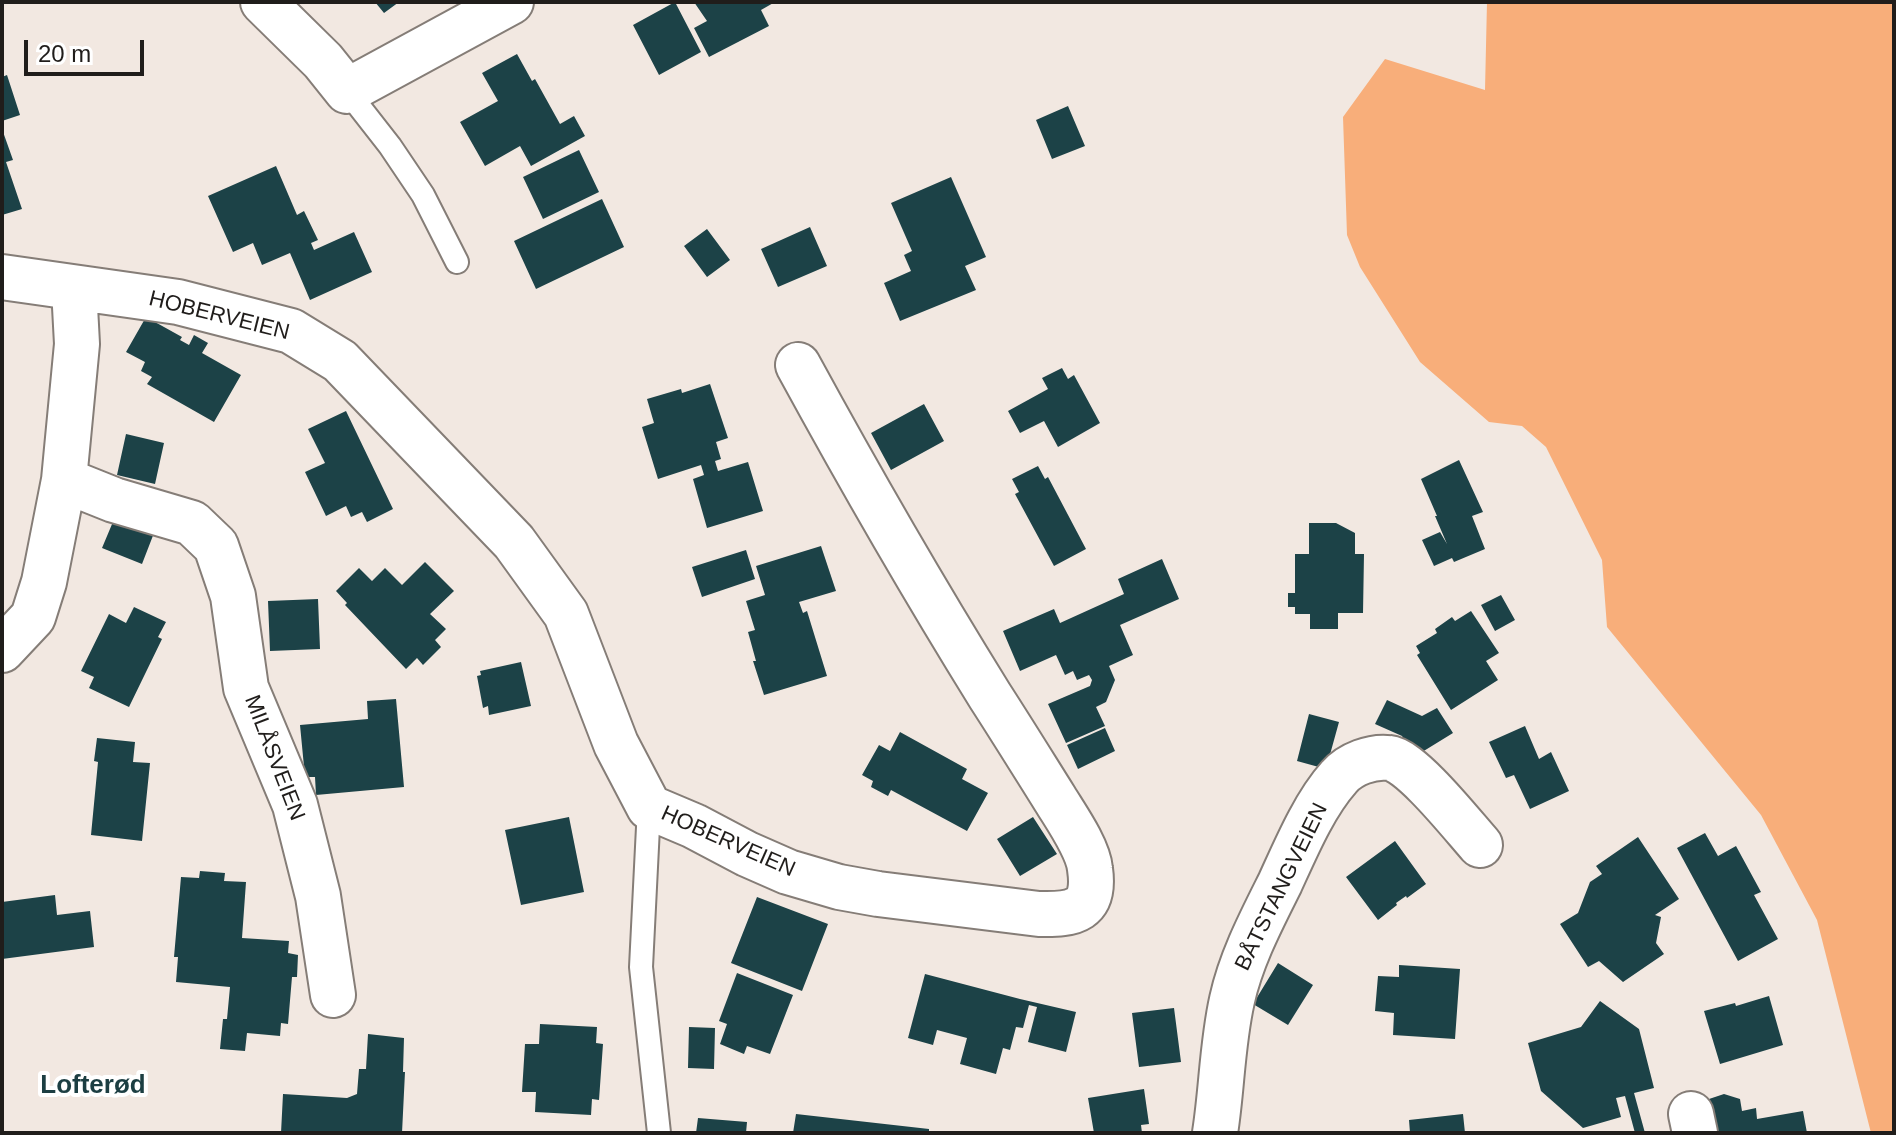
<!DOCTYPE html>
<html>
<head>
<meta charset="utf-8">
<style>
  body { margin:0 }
  #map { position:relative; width:1896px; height:1135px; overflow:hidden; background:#f2e8e1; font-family:Arial,sans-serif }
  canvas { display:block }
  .frame { position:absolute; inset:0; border:4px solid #201d1b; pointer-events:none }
  .scale { position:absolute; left:24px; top:40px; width:120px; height:36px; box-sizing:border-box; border:4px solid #201d1b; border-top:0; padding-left:10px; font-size:24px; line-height:28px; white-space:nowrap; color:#201d1b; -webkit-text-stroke:6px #fff; paint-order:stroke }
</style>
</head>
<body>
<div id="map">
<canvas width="1896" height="1135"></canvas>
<div class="frame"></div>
<div class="scale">20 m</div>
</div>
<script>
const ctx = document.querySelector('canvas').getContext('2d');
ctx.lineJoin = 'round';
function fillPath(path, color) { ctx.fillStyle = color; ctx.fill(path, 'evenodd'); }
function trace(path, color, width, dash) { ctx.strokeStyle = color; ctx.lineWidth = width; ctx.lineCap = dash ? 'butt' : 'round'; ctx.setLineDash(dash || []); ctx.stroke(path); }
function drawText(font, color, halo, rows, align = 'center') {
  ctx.font = font + ' Arial,sans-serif'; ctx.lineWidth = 8; ctx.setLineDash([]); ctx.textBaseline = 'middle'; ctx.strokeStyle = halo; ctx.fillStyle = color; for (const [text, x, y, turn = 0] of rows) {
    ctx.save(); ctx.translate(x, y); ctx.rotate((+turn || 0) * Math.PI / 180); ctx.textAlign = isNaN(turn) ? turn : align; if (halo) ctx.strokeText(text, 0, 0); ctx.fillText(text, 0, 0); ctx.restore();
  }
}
const water = new Path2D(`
  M1487,2h407v1131h-23l-54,-213 -56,-105 -154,-188 -5,-67 -56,-113 -24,-21 -33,-4 -69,-60 -60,-95 -13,-32 -4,-118 42,-58 100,31z`);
const building = new Path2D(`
  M375,2h24l-15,11z
  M675,2l26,50 -42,23 -26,-50z
  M694,2h81l-14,8 8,16 -60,31 -15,-29 13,-7z
  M517,54l15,27 3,-2 25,45 14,-8 11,20 -54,30 -11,-20 -35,20 -25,-44 38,-21 -16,-28z
  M7,75l13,40 -18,6v-44z
  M1068,106l17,40 -33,13 -16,-39z
  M2,129l11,31 -7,2 16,47 -20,6z
  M579,150l20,42 -56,27 -20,-42z
  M276,166l21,49 7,-4 14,29 -7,3 3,7 40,-18 18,40 -62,28 -20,-47 -28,12 -9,-22 -20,9 -25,-56z
  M951,177l35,80 -21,9 11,24 -76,31 -16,-38 27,-12 -7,-16 8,-4 -21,-48z
  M602,199l22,48 -88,42 -22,-48z
  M810,227l17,39 -49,21 -17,-38z
  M707,229l23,31 -23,17 -23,-31z
  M146,317l36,20 -2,3 9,5 5,-10 14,8 -6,10 39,22 -27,47 -67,-38 5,-7 -11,-6 4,-9 -19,-10z
  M1062,368l6,11 6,-4 26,48 -42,24 -14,-26 -24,12 -12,-22 40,-22 -6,-11z
  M710,384l18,54 -12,4 5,17 -6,2 3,10 30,-9 15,49 -56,17 -14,-49 11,-4 -3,-10 -43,14 -16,-52 12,-4 -7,-24 34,-10 1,4z
  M924,404l20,37 -53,29 -20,-37z
  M346,411l47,98 -26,13 -5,-10 -11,5 -5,-11 -20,10 -21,-44 20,-9 -17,-34z
  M126,434l38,9 -9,41 -38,-9z
  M1459,460l24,52 -11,4 13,33 -31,13 -2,-4 -18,8 -12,-26 18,-8 7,12 -12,-28h2l-16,-37z
  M1038,466l7,13 3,-2 38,72 -32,17 -39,-72 4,-2 -7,-13z
  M115,517l39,16 -12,31 -40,-16z
  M1309,523h27l19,10v21h9l-1,59h-25v16h-28v-15h-15v-7h-7v-14h7v-39h14z
  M821,546l15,45 -37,11 4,11 4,-2 20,65 -63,19 -11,-34h3l-8,-29 7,-2 -9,-29 19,-6 -9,-29z
  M746,550l9,29 -53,18 -10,-30z
  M1162,559l17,40 -59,26 13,30 -24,11 6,14 -9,22 -10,5 9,19 -39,17 -18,-39 42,-18 2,-6 -3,-5 -12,5 -4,-9 -8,4 -9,-20 -36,16 -17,-40 51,-22 6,14 64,-29 -6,-15z
  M425,562l29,29 -24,23 16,15 -11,11 6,7 -18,18 -6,-7 -11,11 -61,-64 2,-2 -11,-12 23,-23 13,13 13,-13 17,17z
  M1501,595l14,25 -20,11 -14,-26z
  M318,599l2,50 -50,2 -2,-50z
  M134,607l32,15 -8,15 4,2 -33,68 -40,-19 5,-11 -13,-6 28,-57 17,9z
  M1471,611l28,42 -13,8 12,19 -47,30 -34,-55 3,-2 -4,-7 21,-13 -2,-4 17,-12 3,4z
  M521,662l10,44 -42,9 -1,-9 -5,2 -6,-32 4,-1 -1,-4z
  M396,699l8,88 -88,8 -1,-18h-10l-5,-52 68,-6 -1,-18z
  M1387,700l35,16 15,-8 16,25 -39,24 -12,-21 -27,-12z
  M1309,714l30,8 -13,47 -29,-8z
  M1525,726l14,33 12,-7 18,39 -39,18 -16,-34 -8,3 -17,-36z
  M1105,728l10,23 -37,18 -11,-24z
  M900,732l67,37 -5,10 26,14 -21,38 -76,-41 -3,6 -17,-9 2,-6 -11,-6 17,-30 11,6z
  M97,738l38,4 -2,20 17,1 -8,78 -51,-6 7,-73 -4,-1z
  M569,817l15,75 -63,13 -16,-75z
  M1033,817l24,37 -37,22 -23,-37z
  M1705,833l13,23 18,-10 25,46 -7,3 24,44 -40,22 -61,-113z
  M1638,837l41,62 -24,16 6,2 -5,26 8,11 -41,28 -24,-21 -11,6 -28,-43 18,-11 12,-31 12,-8 -6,-8z
  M1395,841l31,43 -19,14 -1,-2 -10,7 1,2 -19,15 -32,-43z
  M200,871l25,2 -1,8 22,1 -4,56 47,3 -1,12 10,2 -1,22h-5l-4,47 -7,-1 -1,13 -33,-3 -2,18 -25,-2 3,-30h4l3,-32 -54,-5 2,-25h-4l7,-80 18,1z
  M55,895l2,20 33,-4 4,36 -92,12v-57z
  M757,897l71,27 -26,67 -71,-28z
  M1278,963l35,22 -25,40 -35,-21z
  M1399,965l61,4 -5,70 -62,-4 1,-22 -19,-2 3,-35 21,1z
  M737,973l56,22 -23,59 -23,-8 -3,8 -24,-10 7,-20 -8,-3z
  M925,974l95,25 56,13 -10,40 -38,-10 9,-35 -8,-2 -6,23 -7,-1 -6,23 -7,-2 -7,26 -36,-10 7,-26 -30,-8 -4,15 -25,-7z
  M1769,996l14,49 -63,19 -16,-53 31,-8 1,3z
  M1600,1001l39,28 15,59 -20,5 11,40h-10l-10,-37 -9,2 5,19 -38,11 -42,-37 -13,-48 53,-16z
  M1174,1008l7,54 -42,5 -7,-54z
  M540,1024l57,3 -1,16 7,1 -4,56 -7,-1 -1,16 -56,-3 1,-20h-14l3,-48h14z
  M689,1027l26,1 -1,41 -26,-1z
  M368,1034l36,4 -1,34h2l-3,61h-121l2,-39 64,4 10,-4 2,-25h7z
  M1144,1089l5,35 -8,1 1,8h-48l-6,-35z
  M1724,1094l16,5 2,12 14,-3 1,11 46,-8 4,22h-91l-7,-34z
  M796,1114l133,15v4h-136z
  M1463,1114l2,19h-55l-1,-13z
  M698,1118l49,4 -1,11h-50z`);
const service = new Path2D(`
  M347,91l43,55 33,49 34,67
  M649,807l-8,160 18,166`);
const minor = new Path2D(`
  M263,2l60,59 24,30 164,-89
  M2,277l176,25 113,29 49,30 174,181 52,72 50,130 33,63 45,19 53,28 41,18 51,15 39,7 161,20c35,1 57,-3 51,-45 -2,-21 -24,-52 -35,-70 -22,-35 -43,-69 -65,-103 -67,-108 -131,-219 -192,-331
  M64,480l50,20 78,23 24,23 17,50 13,92 49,117 23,91 15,99
  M2,650l31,-33 11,-35 20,-102 13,-136 -3,-56
  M1691,1114l4,19
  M1215,1133c7,-44 7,-89 17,-133 9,-41 29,-79 48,-117 16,-35 34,-78 59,-106 11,-13 33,-21 50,-19 22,2 74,68 91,87`);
const streetNames = [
  ["HOBERVEIEN",219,316,14],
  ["MILÅSVEIEN",274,758,69],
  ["HOBERVEIEN",728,842,24],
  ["BÅTSTANGVEIEN",1282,887,-64]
];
const quarterNames = [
  ["Lofterød",93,1086]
];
fillPath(water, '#f8ae7a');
fillPath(building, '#1c4247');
trace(service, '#857d77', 26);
trace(minor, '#857d77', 48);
trace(service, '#fff', 22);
trace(minor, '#fff', 44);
drawText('22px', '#201d1b', '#fff', streetNames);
drawText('bold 26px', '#1c3e42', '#fff', quarterNames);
</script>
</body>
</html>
